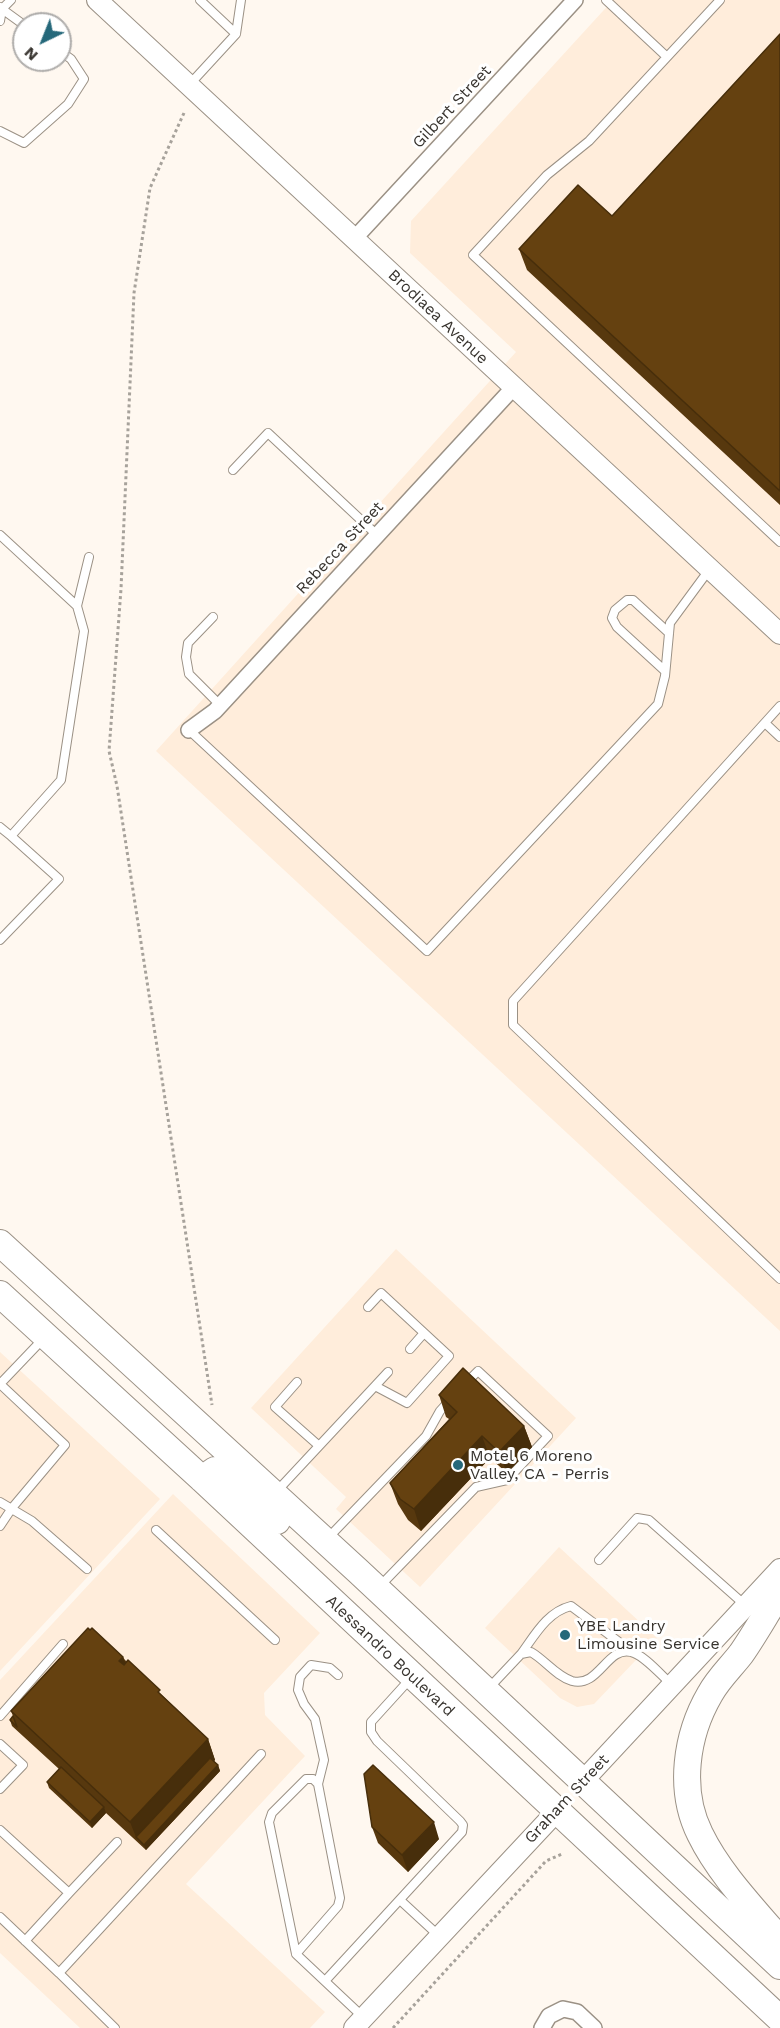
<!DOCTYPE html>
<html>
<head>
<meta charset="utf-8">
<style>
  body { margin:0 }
  #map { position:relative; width:780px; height:2028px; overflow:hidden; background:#fff8f0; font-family:"Work Sans",sans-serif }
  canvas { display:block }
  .north { position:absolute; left:12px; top:12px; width:60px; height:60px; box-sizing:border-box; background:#fff; border:2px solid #afadab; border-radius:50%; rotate:223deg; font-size:16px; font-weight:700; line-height:24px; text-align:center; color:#37332e }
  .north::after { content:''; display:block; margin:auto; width:21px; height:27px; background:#25687a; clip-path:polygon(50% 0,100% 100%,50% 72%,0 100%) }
</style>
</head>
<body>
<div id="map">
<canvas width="780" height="2028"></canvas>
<div class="north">N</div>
</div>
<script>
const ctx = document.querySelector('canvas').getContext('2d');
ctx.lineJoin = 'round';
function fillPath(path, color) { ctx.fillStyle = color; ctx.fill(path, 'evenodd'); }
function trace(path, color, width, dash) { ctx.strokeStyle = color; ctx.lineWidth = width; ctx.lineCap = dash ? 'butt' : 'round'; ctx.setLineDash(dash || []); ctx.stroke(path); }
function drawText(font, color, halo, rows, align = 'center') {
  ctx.font = font + ' "Work Sans",sans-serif'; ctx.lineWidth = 6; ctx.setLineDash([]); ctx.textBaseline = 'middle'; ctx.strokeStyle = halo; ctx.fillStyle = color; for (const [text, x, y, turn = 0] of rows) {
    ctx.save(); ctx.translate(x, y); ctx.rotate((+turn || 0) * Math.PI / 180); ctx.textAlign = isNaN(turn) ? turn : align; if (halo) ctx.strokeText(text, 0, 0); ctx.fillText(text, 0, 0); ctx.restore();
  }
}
const built = new Path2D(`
  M613,0h167v1331l-624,-580 360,-399 -106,-99 1,-32z
  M396,1249l180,169 -156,169 -84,-78 10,-12 -95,-89z
  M0,1352l160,147 -160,172z
  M173,1494l147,139 -56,60 1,22 40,41 -119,128 139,128 -15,16h-230l-80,-75v-273z
  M559,1547l98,91 -63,66 -17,3 -17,-9 -75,-70z`);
const path = new Path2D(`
  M184,113l-34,75 -16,105 -13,296 -12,162 8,35 95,619
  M393,2028l153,-167 16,-7`);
const service = new Path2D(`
  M606,0l61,57
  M720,0l-131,141 -42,34 -74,80 307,287
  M0,7l2,2 9,-9
  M0,21l2,-12 22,16
  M236,34l5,-34
  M190,84l46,-50 -36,-34
  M0,131l24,12 44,-39 16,-25 -13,-20 -11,-8
  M233,470l35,-37 109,102
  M0,535l77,71
  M213,617l-25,26 -2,14 3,17 31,31
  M665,671l-48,-44 -5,-9 3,-8 12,-10h6l36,33
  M780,706l-267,295v24l267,254
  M765,723l15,14
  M189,730l238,221 231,-247 7,-28 5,-53 39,-53
  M0,827l11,9
  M0,940l59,-61 -48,-43 50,-56 23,-149 -7,-25 12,-49
  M410,1349l14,-16
  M297,1382l-22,25 43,38
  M0,1384l65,61 -53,63 -12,18
  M0,1384l43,-45
  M375,1386l13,-14
  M277,1491l98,-105 32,17 42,-47 -68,-63 -13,14
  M0,1502l32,19 55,48
  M156,1530l119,110
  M328,1538l98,-102 14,-25 9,-10
  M599,1560l38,-42 12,2 96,85
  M379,1587l97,-100 31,-7 41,-44 -70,-65 -13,13
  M521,1654c14,-19 26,-42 50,-48l60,45
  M488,1689l33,-35 10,-2c14,8 25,24 41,29 27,7 35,-35 59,-29 12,2 30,23 40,32
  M0,1716l63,-72
  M0,1744l23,21 -23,24
  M318,1784l-5,-5h-7l-34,34 -3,9 27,132 67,63
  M0,1830l69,63 -44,48
  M69,1893l48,-51
  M400,1900l38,35
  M0,1917l59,56
  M296,1954l42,-48 2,-8 -22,-114 6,-24 -9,-41 -11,-15 -6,-14 2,-13 11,-12 19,3 8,7
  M325,1981l137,-149 1,-7 -3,-4 -83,-80 -6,-9v-10l40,-44
  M115,2028l-56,-55 202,-219`);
const minor = new Path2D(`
  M354,239l221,-239
  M189,730l26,-19 299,-324
  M542,2028l7,-12 14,-7 14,3 17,16`);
const tertiary = new Path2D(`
  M97,0l683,634
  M583,1781l197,-212
  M354,2028l203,-217`);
const primary = new Path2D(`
  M0,1243l358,328 422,395
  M0,1294l202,185 578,540
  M202,1479l13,-9 7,1 55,50
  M780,1592c-13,20 -25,42 -39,62 -10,13 -23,25 -31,40 -24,41 -32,96 -10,140 19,39 52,73 80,106`);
const wall = new Path2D(`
  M780,34v471l-253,-235 -8,-21 93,-33z
  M439,1395l85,31 8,21 -25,26 -17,-15 -69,73 -13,-11 -10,-16 -8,-21 59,-64 -3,-2z
  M123,1657l2,3 83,79 7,21 -1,1 4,4 2,6 -74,79 -40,-37 -14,15 -43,-40 -2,-6 12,-13 -47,-43 -2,-6 3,-4 -2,-5z
  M372,1827l67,12 -31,33 -30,-29z`);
const shadedWall = new Path2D(`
  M524,1426l8,21 -25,26 -8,-21z
  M482,1436l8,22 -69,73 -7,-22z
  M123,1657l8,21 -12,-17z
  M208,1739l7,21 -75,81 -4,-4 -6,-15z
  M218,1765l2,6 -74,79 -2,-5z
  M104,1807l2,6 -14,15 -2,-6z
  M434,1822l5,17 -31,33 -6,-17z`);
const building = new Path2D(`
  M780,34v457l-261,-242 59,-64 34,31z
  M463,1368l61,58 -25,26 -17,-16 -68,73 -14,-10 -10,-16 67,-71 -18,-17z
  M88,1628l2,2 2,-2 31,29 -4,4 5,4 4,-5 32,30 -2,2 50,47 -78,83 -119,-111z
  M13,1716l4,11 -7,-7z
  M210,1758l8,7 -74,80 -8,-8z
  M373,1765l61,57 -32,33 -30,-28 -8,-53z
  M61,1767l43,40 -14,15 -43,-40z`);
const markers = [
  [458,1465,6,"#25687a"],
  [565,1635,6,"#25687a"]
];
const streetNames = [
  ["Gilbert Street",452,107,-47],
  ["Brodiaea Avenue",438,317,43],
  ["Rebecca Street",340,548,-47],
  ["Alessandro Boulevard",390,1656,43],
  ["Graham Street",567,1799,-47]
];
const poiNames = [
  ["Motel 6 Moreno",470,1456],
  ["Valley, CA - Perris",470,1474],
  ["YBE Landry",577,1626],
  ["Limousine Service",577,1644]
];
fillPath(built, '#ffeddb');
trace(service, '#9b9185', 10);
trace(minor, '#9b9185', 18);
trace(tertiary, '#9b9185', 22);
trace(primary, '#9b9185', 28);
trace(path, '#a7a29b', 3, [3, 3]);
trace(service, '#fff', 8);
trace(minor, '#fff', 15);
trace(tertiary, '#fff', 20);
trace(primary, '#fff', 26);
fillPath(wall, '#57380e');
fillPath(shadedWall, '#472e0b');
fillPath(building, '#654110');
trace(building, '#472e0b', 1.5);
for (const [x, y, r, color] of markers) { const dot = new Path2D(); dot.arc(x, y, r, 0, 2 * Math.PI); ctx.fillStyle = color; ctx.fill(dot); trace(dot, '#fff', 2); }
drawText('16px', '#37332e', '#fff', streetNames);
drawText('16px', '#37332e', '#fff', poiNames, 'left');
</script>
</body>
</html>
